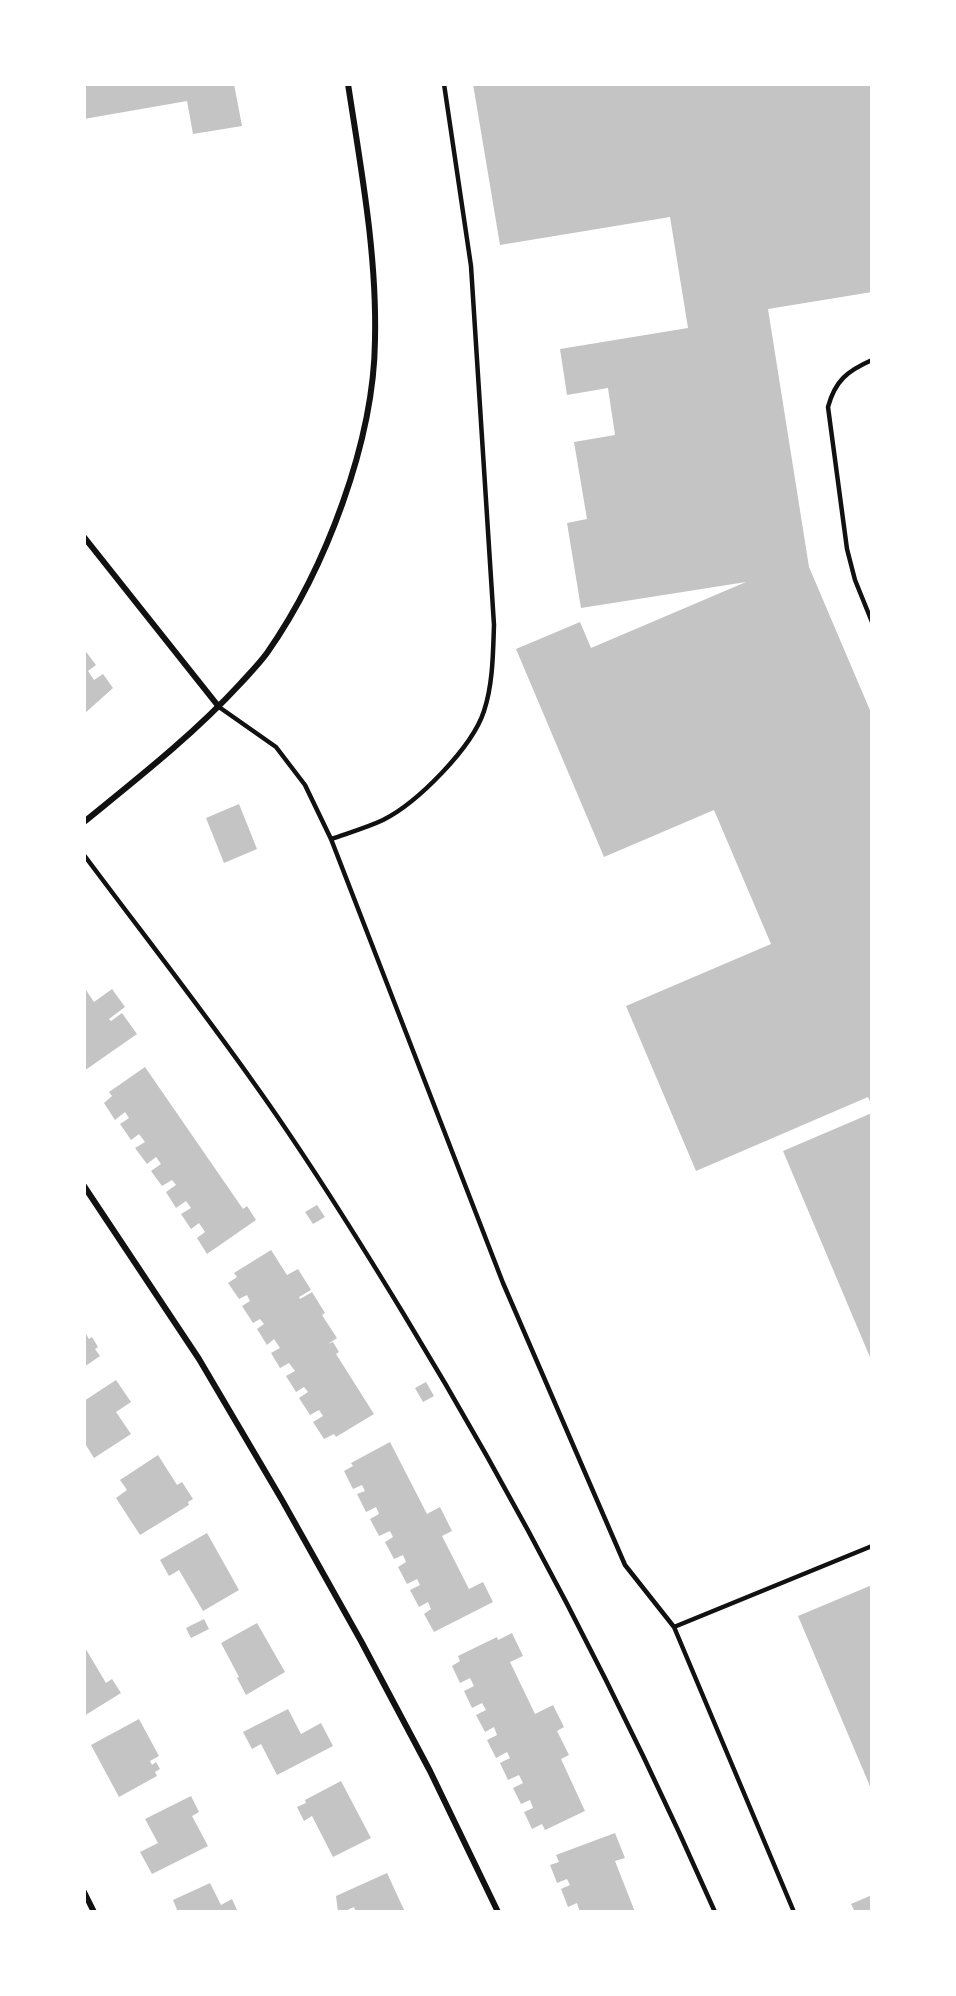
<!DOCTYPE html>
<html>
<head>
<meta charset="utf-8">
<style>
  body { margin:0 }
  #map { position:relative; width:956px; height:1996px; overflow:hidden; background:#fff; font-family:Commissioner,sans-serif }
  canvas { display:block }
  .frame { position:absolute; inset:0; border:86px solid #fff; pointer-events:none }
</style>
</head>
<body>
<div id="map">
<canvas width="956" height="1996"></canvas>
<div class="frame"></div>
</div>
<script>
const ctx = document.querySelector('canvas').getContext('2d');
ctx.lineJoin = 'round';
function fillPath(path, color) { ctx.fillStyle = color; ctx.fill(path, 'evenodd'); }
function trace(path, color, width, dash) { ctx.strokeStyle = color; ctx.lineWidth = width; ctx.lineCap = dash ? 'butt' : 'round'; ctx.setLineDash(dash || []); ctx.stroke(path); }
const building = new Path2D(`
  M84,84h150l8,42 -49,8 -6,-33 -103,18z
  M473,84h399v208l-104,17 41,258 63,148v391l-4,-9 -172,74 -70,-165 145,-62 -57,-134 -110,47 -88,-208 64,-27 11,26 155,-66 -165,26 -14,-85 20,-4 -13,-77 41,-7 -7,-47 -41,7 -7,-46 128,-21 -18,-111 -170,28z
  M84,649l12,16 -8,6 6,9 9,-6 10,14 -29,26z
  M239,804l18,45 -33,14 -18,-45z
  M84,987l10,15 18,-13 13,18 -16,12 2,2 11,-8 15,21 -53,37z
  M145,1067l98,142 4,-3 9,14 -49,34 -10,-16 8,-6 -6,-9 -8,6 -10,-15 10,-6 -5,-7 -10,7 -10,-16 10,-7 -4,-5 -10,6 -11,-15 10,-7 -5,-7 -9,7 -12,-16 10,-6 -6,-8 -8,6 -11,-16 9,-6 -4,-6 -10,8 -11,-17 8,-7 -3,-4z
  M872,1113v249l-89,-211z
  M317,1205l8,12 -12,7 -8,-12z
  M271,1250l16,25 11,-6 13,21 -12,7 1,2 12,-7 13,21 -3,2 15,23 -9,6 5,-2 6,10 -3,2 38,60 -38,23 -2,-3 -10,5 -11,-17 10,-6 -4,-6 -9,5 -11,-17 9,-6 -4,-5 -8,5 -10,-16 9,-5 -6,-8 -9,5 -9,-15 9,-5 -6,-9 -7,6 -10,-16 7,-5 -4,-5 -7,4 -11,-17 8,-5 -3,-6 -8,4 -11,-16 9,-6 -3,-4z
  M86,1334l3,5 3,-2 6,10 -3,2 5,7 -16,11v-32z
  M116,1380l15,22 -15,10 15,22 -37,24 -10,-16v-41z
  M426,1382l8,14 -11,6 -8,-14z
  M390,1442l37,72 13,-7 12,24 -10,5 27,53 14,-7 10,20 -59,30 -10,-18 7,-5 -3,-7 -9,5 -9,-17 10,-5 -3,-6 -10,5 -9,-17 8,-5 -3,-7 -9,4 -9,-17 8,-5 -3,-6 -11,5 -9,-17 9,-5 -3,-7 -10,5 -9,-18 8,-3 -3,-6 -9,4 -9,-18 9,-5 -2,-3z
  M158,1455l19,30 5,-3 11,17 -5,3 1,3 -49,30 -24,-37 11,-8 -7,-10z
  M207,1533l32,57 -36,21 -24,-41 -10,6 -9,-16z
  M872,1585v206l-74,-175z
  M204,1619l5,10 -18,9 -5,-10z
  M257,1623l28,49 -39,23 -9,-17 2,-1 -18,-34z
  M512,1633l11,23 -13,6 25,52 18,-9 11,22 -7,4 12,24 -8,4 24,52 -40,19 -3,-6 -10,5 -8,-17 9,-4 -3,-8 -9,4 -8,-16 10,-5 -4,-8 -11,5 -8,-17 10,-5 -3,-6 -11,6 -9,-18 10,-5 -3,-8 -9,5 -9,-17 10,-5 -4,-7 -10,5 -8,-17 10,-5 -4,-8 -10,5 -8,-17 8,-5 -2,-5 39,-19 1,3z
  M84,1646l22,37 6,-4 9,14 -37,23z
  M288,1709l13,25 20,-11 12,23 -56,29 -16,-31 -9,5 -9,-17z
  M139,1719l20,37 -9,5 2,4 4,-3 4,7 -5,3 2,4 -38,21 -28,-52z
  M341,1781l30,57 -38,19 -21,-41 -8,5 -7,-14 9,-4 -1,-3z
  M191,1796l8,16 -7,4 16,30 -56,28 -12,-22 18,-9 -13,-24z
  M615,1833l10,25 -10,3 20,51h-55l-3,-9 -9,4 -7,-18 9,-4 -3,-6 -10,4 -7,-18 9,-3 -3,-7z
  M387,1873l18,39h-49l-2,-5 -11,5h-5l-2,-16z
  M210,1883l11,22 11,-6 6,13h-60l-5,-12z
  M872,1895v17h-17l-4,-8z`);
const service = new Path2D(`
  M872,360c-25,11 -37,21 -44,47l19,142 8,31 17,42
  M219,707l57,40 29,38 26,54 172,444 122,282 49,62 198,-81
  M331,839c17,-6 35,-11 52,-19 34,-17 89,-72 101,-109 9,-27 9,-58 10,-86l-23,-359 -27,-182
  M84,855c56,75 113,148 167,224 54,75 104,155 152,234 117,192 221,393 312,599
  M674,1627l120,285`);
const minor = new Path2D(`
  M84,537l135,170
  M84,822c54,-44 109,-87 156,-138 9,-10 19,-20 27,-31 58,-83 107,-211 108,-313 2,-86 -14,-171 -27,-256
  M84,1186l115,173 83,141 79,141 69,130 68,141
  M84,1892l10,20`);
fillPath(building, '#c4c4c4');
trace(service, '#111', 4.5);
trace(minor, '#111', 6);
</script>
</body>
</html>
